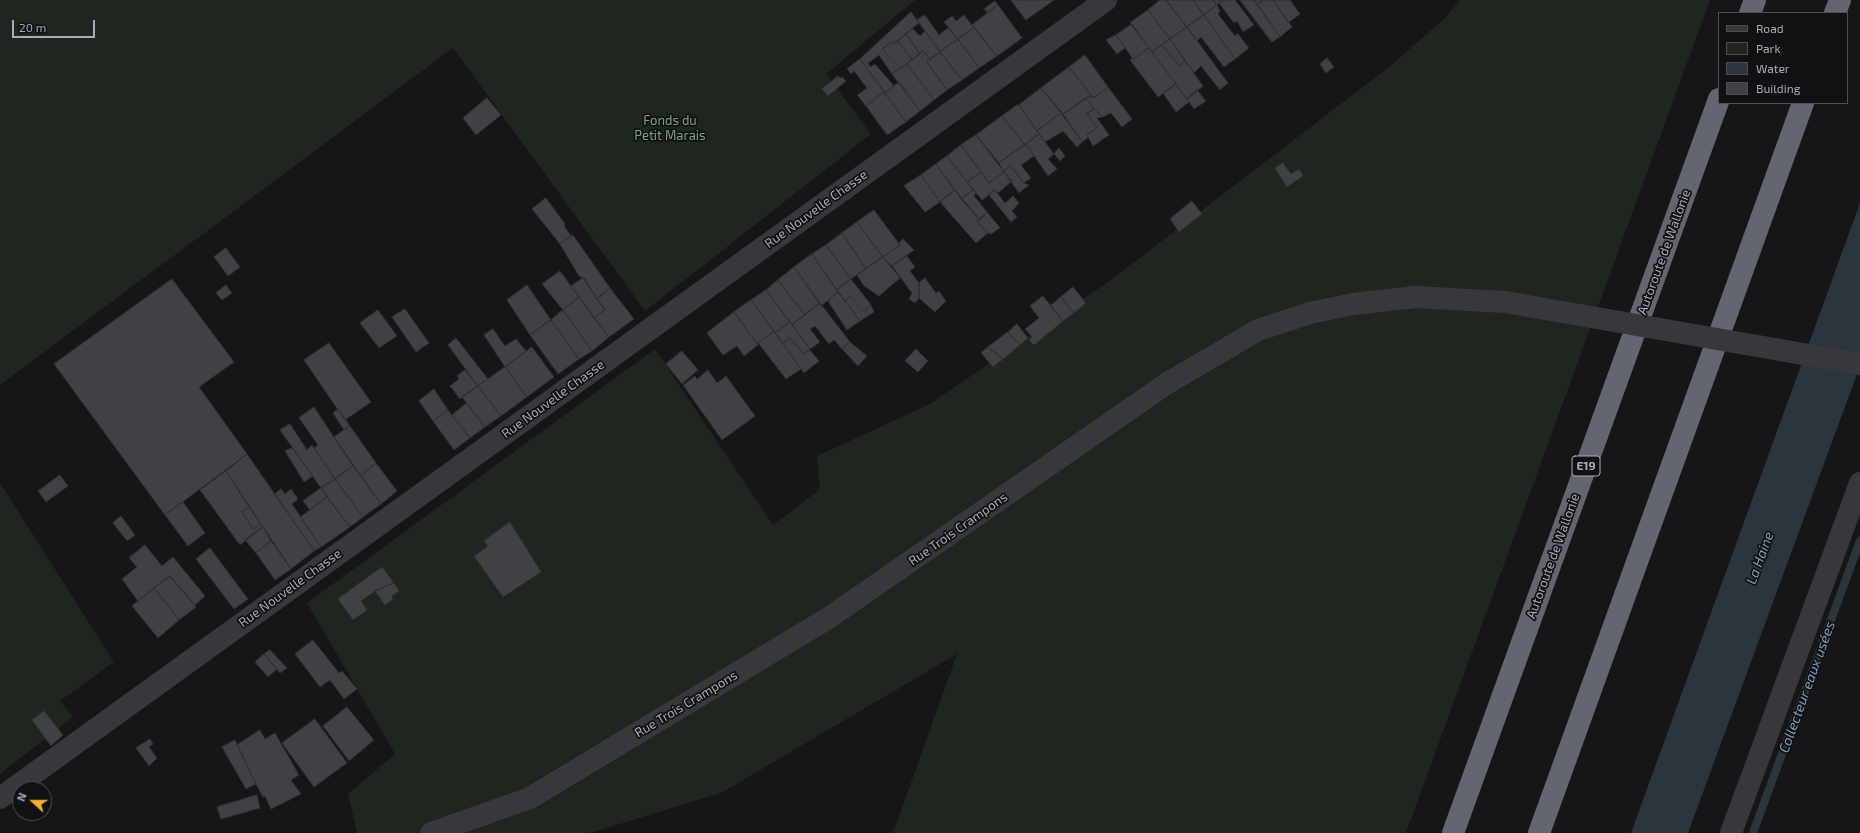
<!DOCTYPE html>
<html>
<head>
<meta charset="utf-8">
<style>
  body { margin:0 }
  #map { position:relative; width:1860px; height:833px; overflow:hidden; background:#161618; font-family:"Exo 2",sans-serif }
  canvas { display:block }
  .legend { position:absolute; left:1718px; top:12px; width:130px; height:92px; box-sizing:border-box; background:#111113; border:1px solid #4d4f55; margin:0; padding:5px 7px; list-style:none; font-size:12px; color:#a8adb8 }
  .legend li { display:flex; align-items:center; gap:8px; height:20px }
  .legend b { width:20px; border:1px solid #4d4f55 }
  .north { position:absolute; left:12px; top:781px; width:40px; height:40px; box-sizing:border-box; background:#111113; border:1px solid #4d4f55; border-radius:50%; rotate:291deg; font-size:11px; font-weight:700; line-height:16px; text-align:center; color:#a8adb8 }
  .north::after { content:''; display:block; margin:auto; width:14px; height:18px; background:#f2b134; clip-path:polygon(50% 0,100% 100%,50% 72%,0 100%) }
  .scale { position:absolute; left:12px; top:20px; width:83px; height:18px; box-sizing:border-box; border:2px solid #a8adb8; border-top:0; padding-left:5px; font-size:12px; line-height:14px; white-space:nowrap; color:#a8adb8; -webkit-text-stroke:3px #111113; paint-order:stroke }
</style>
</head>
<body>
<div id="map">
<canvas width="1860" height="833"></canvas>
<ul class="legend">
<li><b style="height:5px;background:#37383d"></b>Road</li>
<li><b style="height:11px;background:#1e261f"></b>Park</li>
<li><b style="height:11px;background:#2c353c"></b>Water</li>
<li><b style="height:11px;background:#404145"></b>Building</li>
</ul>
<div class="north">N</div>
<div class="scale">20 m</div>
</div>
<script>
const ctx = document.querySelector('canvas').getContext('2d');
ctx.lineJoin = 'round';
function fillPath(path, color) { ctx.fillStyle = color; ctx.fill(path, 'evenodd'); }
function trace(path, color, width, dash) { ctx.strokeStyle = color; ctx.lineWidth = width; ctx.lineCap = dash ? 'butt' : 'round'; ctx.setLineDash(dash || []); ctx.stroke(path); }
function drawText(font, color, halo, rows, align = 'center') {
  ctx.font = font + ' "Exo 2",sans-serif'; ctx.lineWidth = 3.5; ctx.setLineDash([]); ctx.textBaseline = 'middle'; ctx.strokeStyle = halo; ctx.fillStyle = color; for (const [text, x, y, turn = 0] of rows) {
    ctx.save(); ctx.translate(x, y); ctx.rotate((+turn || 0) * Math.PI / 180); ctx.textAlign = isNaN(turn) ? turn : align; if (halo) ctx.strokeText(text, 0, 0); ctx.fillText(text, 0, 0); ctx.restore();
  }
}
const green = new Path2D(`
  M0,0h915l-89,74 45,60 -226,177 -192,-263 -453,337z
  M1460,0h250l-304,833h-513l64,-179 -236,139 -131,40h-233l-9,-39 47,-40 -88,-151 348,-254 118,176 47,-36 -3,-33 113,-52 178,-122 281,-215 56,-49z
  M0,483l114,179 -54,39 13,16 -73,57z`);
const water = new Path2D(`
  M1860,203v163l-172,467h-57z`);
const stream = new Path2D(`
  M1753,833l107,-292`);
const building = new Path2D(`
  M1011,0h43l-28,20z
  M1160,0h6l21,27 -17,12 -22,-29z
  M1166,0h27l11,15 -17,12z
  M1193,0h20l4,5 -13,10z
  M1213,0h11l-7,5z
  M1224,0h11l19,25 -11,7 -6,-11 -3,2 -15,-20z
  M1240,0h14l26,37 -8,5z
  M1254,0h8v1l-4,4z
  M1262,0h11l19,27 -12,10 -22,-32z
  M1273,0h17l10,14 -11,8z
  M995,1l3,4 -10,8 -4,-4z
  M998,5l24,33 -25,18 -25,-31z
  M1217,5l3,6 -2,3 17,22 3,-2 11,14 -14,11 -31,-44z
  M1148,10l22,29 -18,13 -22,-29z
  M911,12l8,11 -26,21 -1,-2 -10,7 19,19 -9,6 -13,-19 -11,8 2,4 5,-3 19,22 -9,7 -25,-34z
  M925,15l14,20 9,-7 10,11 -18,13 -23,-32z
  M964,15l10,13 -16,11 -14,-17 8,-6 4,5z
  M1204,15l31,44 -11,8 -23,-30 -4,4 -10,-14z
  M1132,24l17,24 -16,11 -17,-24z
  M1187,27l41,56 -8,7 -19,-24 -7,7 -24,-34z
  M974,28l23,28 -18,12 -21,-29z
  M913,29l7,7 5,-5 15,21 -10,7 -7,-8 -3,3 -14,-20z
  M906,34l14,20 -8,6 -14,-19z
  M1116,35l9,13 -8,6 -11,-14z
  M958,39l21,29 -17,12 -22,-28z
  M1170,39l15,22 -6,5 -17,-21z
  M898,41l14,19 -11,8 -19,-19 10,-7 1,2z
  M1162,45l17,21 6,-5 18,25 -16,13 -35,-47z
  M1149,48l27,36 -18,13 -28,-37 2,-2 1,1z
  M923,51l7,8 -3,3 20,28 -13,10 -27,-36z
  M940,52l22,28 -15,10 -20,-28z
  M1085,55l23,32 -15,11 -24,-31z
  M1327,58l7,9 -8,6 -6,-9z
  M860,59l24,33 -18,14 -9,-11 10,-7 -13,-17 -3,3 -4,-5z
  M907,64l27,36 -14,11 -28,-37z
  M1069,67l24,31 -3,-2 -27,18 -22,-26z
  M838,76l3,2 1,-1 4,4 -18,15 -6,-7z
  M899,82l21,29 -14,11 -21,-29z
  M1176,84l13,18 -13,10 -13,-19z
  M1108,87l24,32 -10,8 -11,-14 -8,4 -9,-8 -8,-11 4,-2 3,2z
  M1041,88l20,25 -24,18 -18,-26z
  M1197,90l9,11 -12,8 -7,-10z
  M884,92l22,30 -19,13 -21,-29z
  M487,98l14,17 -25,20 -13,-17z
  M1086,98l8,11 -7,5 10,14 -10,7 2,2 -7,5 -19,-28z
  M1017,105h2l20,29 -14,11 -23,-29z
  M1094,109l9,8 -6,1 12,17 -16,11 -6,-11 10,-7 -10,-14z
  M1061,113l21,29 -5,5 -14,-16 -18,11 -8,-11z
  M1002,116l23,29 -26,18 -23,-28z
  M1039,134l15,20 -6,5 9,10 -9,7 -22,-32z
  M976,135l28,37 -15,11 -28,-38z
  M1026,144l8,12 -13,9 10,13 -7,5 -14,-18 -6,7 -5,-9z
  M961,145l20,27 -14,10 -20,-26z
  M1059,148l6,8 -5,5 -6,-7z
  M947,156l26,34 -12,9 -25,-35z
  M1283,163l8,11 8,-5 4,7 -16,11 -12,-19z
  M936,164l19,26 -15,12 -19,-27z
  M1010,165l14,18 5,2 -10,8 -15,-21z
  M981,172l8,11 15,-11 8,9 -14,12 -3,-3 -13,10 -15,-18z
  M921,175l19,27 -15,10 -21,-26z
  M955,190l25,30 -3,2 11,11 -12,10 -36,-41z
  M973,190l3,3 -2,3 13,16 -7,8 -19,-21z
  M995,190l10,13 8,-7 6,7 -7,8 5,6 -6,5 -22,-27z
  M546,198l19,26 -1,2 7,10 -11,8 -28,-35z
  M1192,201l10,13 -23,18 -9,-13z
  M874,210l26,35 -17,12 -26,-35z
  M987,212l13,16 -9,6 -3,-1 -11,-11z
  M857,222l26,35 -17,12 -24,-36z
  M842,233l24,36 -15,10 -25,-34z
  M573,235l37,53 -13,11 -12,-20 -6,-3 -19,-32z
  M903,239l11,11 -22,16 -9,-9 17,-12 -1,-2z
  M826,245l25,34 -14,11 -25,-36z
  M226,248l14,19 -12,9 -14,-19z
  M812,254l26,38 -17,14 -27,-39z
  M907,256l8,11 -5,4 9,12v15l-4,5 -6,-4 3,-6 -20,-27z
  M883,257l17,21 -21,18 -15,-10 -7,-11z
  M794,267l26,36 -15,12 -27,-35z
  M560,271l19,26 -16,13 -21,-26z
  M583,278l22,32 -11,8 -23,-32z
  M925,278l11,15 3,-2 7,10 -11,11 -16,-14v-15z
  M172,279l62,83 -35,25 48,67 -82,61 -111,-151z
  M851,279l20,26 -7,6 -14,-14 -5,4 -8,-11z
  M778,280l27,35 -13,10 -26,-35z
  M226,285l6,8 -10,7 -6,-7z
  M527,285l24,35 -21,15 -23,-35z
  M1073,287l13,16 -12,10 -13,-16z
  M610,288l24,31 -25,18 -15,-19 11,-8 -8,-11z
  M766,290l24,32 -15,11 -24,-33z
  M838,292l22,29 -13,9 -19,-29z
  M1043,296l20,25 -29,24 -5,-5 3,-3 -7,-8 14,-11 -9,-12z
  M579,297l30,40 -17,14 -29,-41z
  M850,297l14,14 7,-6 3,7 -14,9 -15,-20z
  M1061,297l13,16 -11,8 -13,-15z
  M751,300l23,31 -17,13 -23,-32z
  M820,303l30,39 -8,7 -8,-9 -5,4 -14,-18 -5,3 10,13 -10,7 -18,-24z
  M405,309l24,34 -13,9 -24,-35z
  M378,310l19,26 -18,12 -19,-25z
  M563,310l29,41 -13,8 -28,-39z
  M734,312l23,32 17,-13 27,38 -15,10 -27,-35 -15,12 -7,-10 -14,9 -16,-22z
  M551,320l28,39 -21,15 -28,-39z
  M790,322l20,27 -6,5 -14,-16 -7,6 -8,-11z
  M1017,324l11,14 -8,7 -12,-13z
  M493,329l12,17 11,-7 10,12 -21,16 -21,-32z
  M1008,332l12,13 -17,14 -15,-12z
  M456,338l32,41 -10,7 -30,-41z
  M790,338l14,16 6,-4 9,11 -15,12 -21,-29z
  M850,342l17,14 -9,10 -16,-17z
  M329,343l42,59 -26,18 -41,-60z
  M532,347l22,30 -27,20 -22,-30z
  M988,347l15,12 -10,8 -12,-14z
  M916,349l12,12 -10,11 -13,-11z
  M682,351l16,19 -16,14 -16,-20z
  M505,367l22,30 -26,19 -23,-30z
  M465,370l13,16 -18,13 -10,-13 9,-7 -2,-3z
  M708,370l9,13 9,-7 29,40 -33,24 -39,-55 12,-9 2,3z
  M478,386l23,30 -16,11 -23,-30z
  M434,389l14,21 -15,11 -14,-20z
  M467,403l18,24 -15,11 -18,-23z
  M314,407l39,59 -18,13 -21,-31 4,-3 -19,-27z
  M338,409l12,17 -6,4 -11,-17z
  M448,410l22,28 -16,12 -21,-29z
  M290,424l17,26 5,-5 23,34 -14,9 -41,-58z
  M350,426l26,37 -15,13 -27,-39z
  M292,448l21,28 -9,6 -19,-31z
  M247,454l67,97 -23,18 -65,-98z
  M376,463l21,28 -16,13 -20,-28z
  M353,466l28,38 -18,13 -28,-38z
  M226,471l23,36 -7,5 11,17 8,-5 2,3 -23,18 -40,-55z
  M60,475l8,11 -22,16 -8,-11z
  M335,479l28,38 -13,10 -29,-39z
  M321,488l6,9 -17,13 -7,-9z
  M281,489l4,5 6,-5 7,10 -6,5 29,43 -7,4 -39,-57z
  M327,497l23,30 -29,20 -20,-30z
  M183,502l22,31 -17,13 -23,-31z
  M249,507l12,17 -8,5 -11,-17z
  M121,516l14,19 -8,6 -14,-18z
  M510,522l31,50 -38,25 -29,-41 14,-10 -4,-5z
  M263,527l8,14 -15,12 -11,-13z
  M271,541l20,28 -16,11 -19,-27z
  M145,545l17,21 11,-9 32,39 -10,9 -25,-29 -32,25 -16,-22 15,-12 -8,-9z
  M210,548l38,51 -14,10 -38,-50z
  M382,567l12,16 -19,8 -14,10 6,9 -14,10 -15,-21z
  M170,576l26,31 -17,13 -25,-32z
  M394,583l5,8 -7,5 1,3 -8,6 -10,-14z
  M154,588l25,32 -21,18 -26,-32z
  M313,640l26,33 3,-2 15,18 -13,10 -14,-19 -10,7 -25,-33z
  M270,650l17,18 -7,5 -16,-19z
  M264,654l13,15 -9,8 -13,-15z
  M347,707l27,33 -25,21 -26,-35z
  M44,711l19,24 -12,11 -19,-26z
  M315,719l32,44 -33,24 -32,-44z
  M260,730l5,9 10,-6 24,42 -8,5 10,14 -30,15 -6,-13 -2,1 -5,-9 -21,-43z
  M150,739l3,5 -4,3 8,11 -8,8 -13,-18z
  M235,740l21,44 -10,5 -24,-42z
  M257,795l3,13 -39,11 -4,-12z`);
const minor = new Path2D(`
  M0,798l1106,-798
  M431,833l99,-35 300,-181 336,-233 92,-54 52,-17 43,-9 63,-7 89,5
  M1731,833l129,-350`);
const highway = new Path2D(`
  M1750,13l5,-13
  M1835,13l5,-13
  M1453,833l266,-734
  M1539,833l264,-730`);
const minorBridge = new Path2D(`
  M1505,302l355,62`);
const shields = [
  [1586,466,28]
];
const shieldNames = [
  ["E19",1586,466]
];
const parkNames = [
  ["Fonds du",670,121],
  ["Petit Marais",670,136]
];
const streetNames = [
  ["Rue Nouvelle Chasse",816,209,-36],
  ["Autoroute de Wallonie",1664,252,-70],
  ["Rue Nouvelle Chasse",553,399,-36],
  ["Rue Trois Crampons",958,529,-35],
  ["Autoroute de Wallonie",1553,556,-70],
  ["Rue Nouvelle Chasse",290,588,-36],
  ["Rue Trois Crampons",686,704,-31]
];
const waterNames = [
  ["La Haine",1760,558,-70],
  ["Collecteur eaux usées",1807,687,-70]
];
fillPath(green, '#1e261f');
fillPath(water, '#2c353c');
trace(stream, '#2c353c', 8);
fillPath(building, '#404145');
trace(building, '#303034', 1);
trace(minor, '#37383d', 22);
trace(highway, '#63666e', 22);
trace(minorBridge, '#37383d', 22);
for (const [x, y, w] of shields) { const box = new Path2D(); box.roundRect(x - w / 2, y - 10, w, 20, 3); ctx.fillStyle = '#111113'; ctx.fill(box); trace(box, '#a8adb8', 1); }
drawText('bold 12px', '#a8adb8', null, shieldNames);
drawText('13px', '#7fa381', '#111113', parkNames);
drawText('13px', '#a8adb8', '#111113', streetNames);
drawText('italic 14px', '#7f9bb3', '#111113', waterNames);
</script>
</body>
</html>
